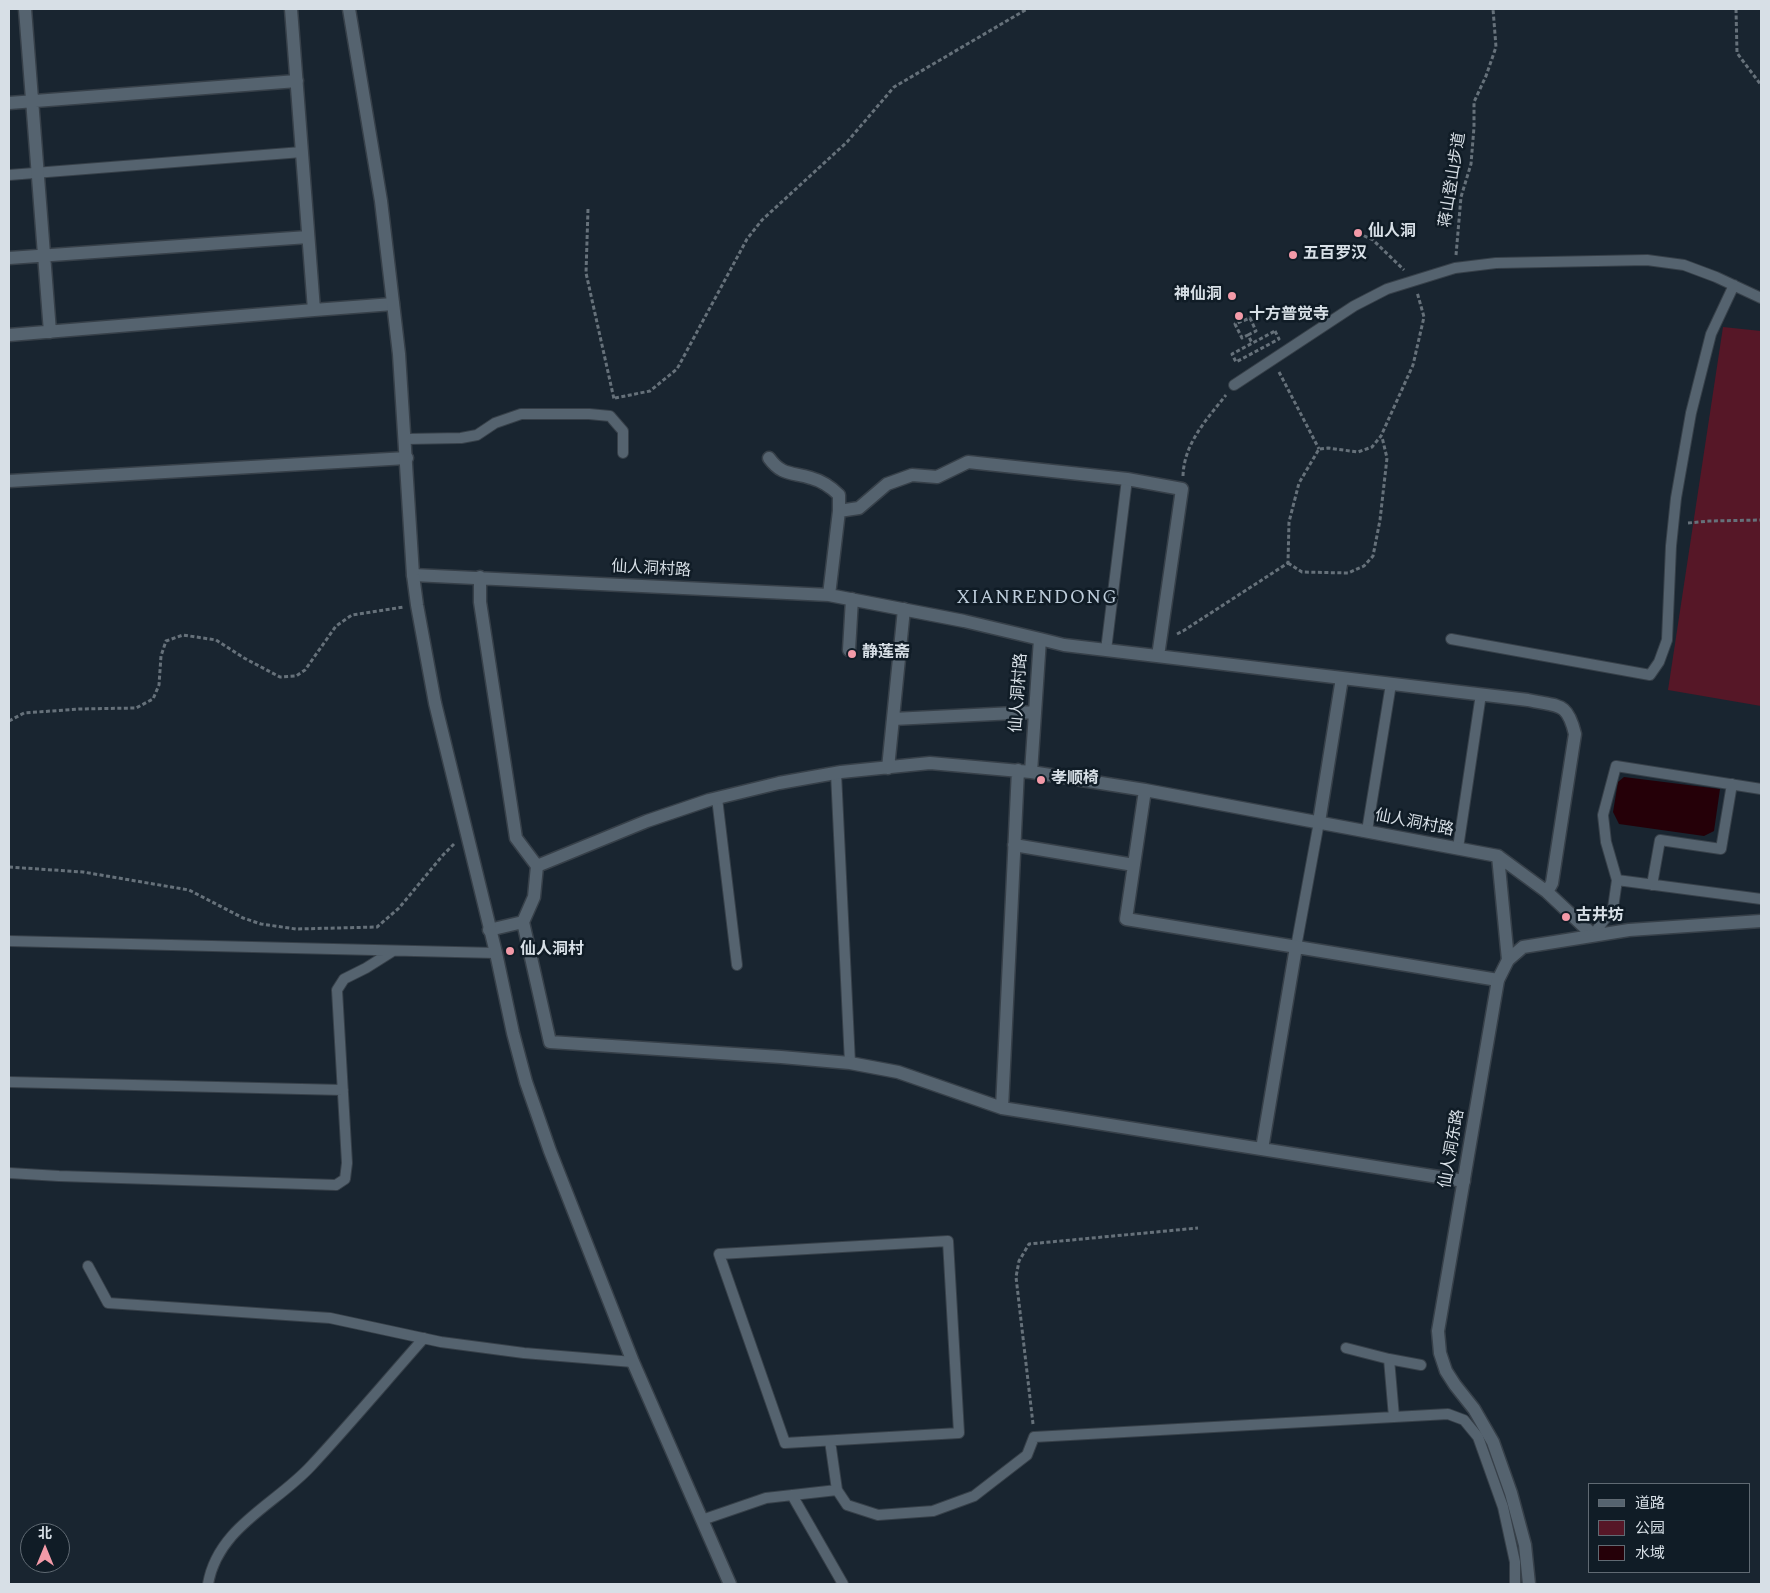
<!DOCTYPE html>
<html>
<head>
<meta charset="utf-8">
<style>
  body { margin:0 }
  #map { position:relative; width:1770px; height:1593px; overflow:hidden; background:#192530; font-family:Spectral,"Noto Sans SC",serif }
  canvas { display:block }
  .frame { position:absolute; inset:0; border:10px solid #d7dfe6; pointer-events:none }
  .legend { position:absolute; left:1588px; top:1483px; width:162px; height:90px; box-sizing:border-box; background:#101c26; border:1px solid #606a73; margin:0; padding:6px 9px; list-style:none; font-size:15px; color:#d7dfe6 }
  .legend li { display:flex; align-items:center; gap:10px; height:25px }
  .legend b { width:25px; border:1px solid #606a73 }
  .north { position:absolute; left:20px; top:1523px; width:50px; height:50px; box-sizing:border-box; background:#101c26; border:1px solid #606a73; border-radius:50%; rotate:0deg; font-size:14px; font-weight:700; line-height:20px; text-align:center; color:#d7dfe6 }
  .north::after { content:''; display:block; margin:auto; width:18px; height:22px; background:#f39aa8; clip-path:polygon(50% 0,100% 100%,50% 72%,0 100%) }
</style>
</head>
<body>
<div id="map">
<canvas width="1770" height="1593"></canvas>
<div class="frame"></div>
<ul class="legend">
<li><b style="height:6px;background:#55636f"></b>道路</li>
<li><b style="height:14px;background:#561727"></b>公园</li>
<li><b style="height:14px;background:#250008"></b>水域</li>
</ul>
<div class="north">北</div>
</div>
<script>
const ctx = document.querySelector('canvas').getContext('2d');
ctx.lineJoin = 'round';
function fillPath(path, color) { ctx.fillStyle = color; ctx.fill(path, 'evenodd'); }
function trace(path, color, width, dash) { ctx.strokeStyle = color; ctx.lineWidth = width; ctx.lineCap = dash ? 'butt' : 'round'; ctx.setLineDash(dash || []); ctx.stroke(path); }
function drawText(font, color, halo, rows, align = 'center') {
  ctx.font = font + ' Spectral,"Noto Sans SC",serif'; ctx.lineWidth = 5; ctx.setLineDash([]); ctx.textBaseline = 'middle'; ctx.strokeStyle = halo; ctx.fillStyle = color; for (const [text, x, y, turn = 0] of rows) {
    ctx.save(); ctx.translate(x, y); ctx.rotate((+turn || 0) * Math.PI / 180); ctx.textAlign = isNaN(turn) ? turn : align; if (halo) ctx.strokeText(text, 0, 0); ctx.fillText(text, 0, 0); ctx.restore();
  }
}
const green = new Path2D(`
  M1723,327l38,4v375l-93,-16z`);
const water = new Path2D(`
  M1624,777l96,12 -6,42 -10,5 -85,-12 -6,-12 5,-30z`);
const path = new Path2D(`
  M1736,9l1,44 24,32
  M588,209l-2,64 28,126
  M1358,233l15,7 31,30
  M1456,255l5,-58 10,-33 3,-37v-25l12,-26 10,-29 -3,-38
  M1275,331l4,8 -43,23 -4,-8z
  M1248,335l8,-4 -6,-13 -15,6 7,14 6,-3 4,8
  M1279,372l40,77
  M615,398l35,-7 27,-22 70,-130 15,-19 85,-78 47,-55 133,-78
  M1183,476c1,-33 24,-57 43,-81
  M1688,523l21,-2 52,-1
  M1288,563l14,9 46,1 16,-7 9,-10 7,-36 7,-62 -5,-21
  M1177,634l6,-3 105,-68 1,-41 10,-39 20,-34 9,-1 30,4 14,-5 9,-11 32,-71 11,-48 -7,-25
  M9,721l15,-8 55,-4 57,-1 17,-9 6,-14 2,-29 5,-15 17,-6 33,5 28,18 36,19 16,-1 9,-6 31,-44 16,-11 52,-8
  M9,867l74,5 106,18 54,28 18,6 35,5 81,-2 22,-19 44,-53 11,-11
  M1033,1424l-17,-147 3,-16 10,-17 169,-16`);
const lane = new Path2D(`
  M9,175l293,-23
  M1234,385l120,-79 33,-17 68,-21 41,-5 151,-3 37,5 32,12 45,21
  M406,439l55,-1 16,-3 18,-12 26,-9h68l21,2 13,15v22
  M1451,639l199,36 9,-13 8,-22 4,-94 5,-48 15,-85 20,-79 23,-49
  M1106,650l21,-171
  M836,773l14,290
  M717,798l20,167
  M1367,831l24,-147
  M1458,848l23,-154
  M1617,880l144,19
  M1652,885l8,-45 61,9 11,-65
  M1593,935l20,-27 4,-28 -11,-38 -3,-27 13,-49 145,23
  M9,941l487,12
  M1296,947l23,-125
  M9,1082l334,8
  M9,1173l50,3 277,9 9,-6 2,-16 -10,-173 7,-11 22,-11 27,-17
  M948,1241l11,192 -174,10 -66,-189z
  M88,1266l20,37 222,15 111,24 83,11 109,9
  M1346,1348l43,11 5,58
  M1389,1359l32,6
  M837,1490l10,15 31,10 55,-4 41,-15 53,-41 7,-18 414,-23 16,6 14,17 25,70 12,55v22
  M792,1495l51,89
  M702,1520l64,-22 71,-8 -7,-49
  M208,1584c10,-57 67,-79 103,-118 38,-41 75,-85 113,-128`);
const street = new Path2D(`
  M25,9l25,323
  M9,103l288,-22
  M9,258l299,-21
  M314,310l79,-6
  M9,335l305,-25 -23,-301
  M769,458c13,18 23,14 42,20 11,3 20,9 28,17v16l-10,84
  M9,481l398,-23
  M839,511l20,-3 28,-24 25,-9 25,2 31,-15 159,17 55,10 -24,167
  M413,575l416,20 135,26 76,18 -9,133 114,18 353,66 10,104
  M480,577v25l36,236 21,28
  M1040,639l24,6 464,55c31,7 39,1 47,34l-23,149 -5,9
  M849,650l3,-51
  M893,719l142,-7
  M888,768l16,-159
  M1145,790l-19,129 372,61
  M1319,822l23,-144
  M1014,845l120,20
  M1498,856l49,36 46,43
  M523,922l11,-25 3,-31 110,-45 62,-21 70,-17 62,-11 89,-9 101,9
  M489,930l34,-8 27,120 231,15 69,6 48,9 104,36 462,73
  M1002,1108l16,-338
  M1262,1149l34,-202`);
const secondary = new Path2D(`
  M349,9l32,192 18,153 14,221 4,30 18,98 61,250 17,80 13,49 24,69 83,211 97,222
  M1529,1584l-4,-39 -14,-52 -18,-51 -19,-33 -19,-24 -9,-14 -6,-18 -2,-22 60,-351 10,-20 15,-13 106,-17 132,-9`);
const markers = [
  [1358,233,5,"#f39aa8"],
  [1293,255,5,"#f39aa8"],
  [1232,296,5,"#f39aa8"],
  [1239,316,5,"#f39aa8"],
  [852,654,5,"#f39aa8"],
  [1041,780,5,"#f39aa8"],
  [1566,917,5,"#f39aa8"],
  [510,951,5,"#f39aa8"]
];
const streetNames = [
  ["蒋山登山步道",1454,180,-81],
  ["仙人洞村路",651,570,3],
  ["仙人洞村路",1020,693,-86],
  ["仙人洞村路",1414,824,11],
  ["仙人洞东路",1453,1149,-80]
];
const poiNames = [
  ["仙人洞",1368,233],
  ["五百罗汉",1303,255],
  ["神仙洞",1222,296,"right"],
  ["十方普觉寺",1249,316],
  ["静莲斋",862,654],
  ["孝顺椅",1051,780],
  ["古井坊",1576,917],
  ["仙人洞村",520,951]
];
const quarterNames = [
  ["XIANRENDONG",1037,599]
];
fillPath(green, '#561727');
fillPath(water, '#250008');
trace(lane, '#374049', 12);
trace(street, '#374049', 15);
trace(secondary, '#374049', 15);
trace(path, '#66717a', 3, [4, 2.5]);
trace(lane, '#55636f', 10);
trace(street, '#55636f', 12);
trace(secondary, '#55636f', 12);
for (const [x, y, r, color] of markers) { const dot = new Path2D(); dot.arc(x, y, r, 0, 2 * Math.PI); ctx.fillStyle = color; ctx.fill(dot); trace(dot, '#101c26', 2); }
drawText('16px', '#d7dfe6', '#101c26', streetNames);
drawText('bold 16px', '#d7dfe6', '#101c26', poiNames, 'left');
ctx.letterSpacing = '1px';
drawText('19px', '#becddb', '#101c26', quarterNames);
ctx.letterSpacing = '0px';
</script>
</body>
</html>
